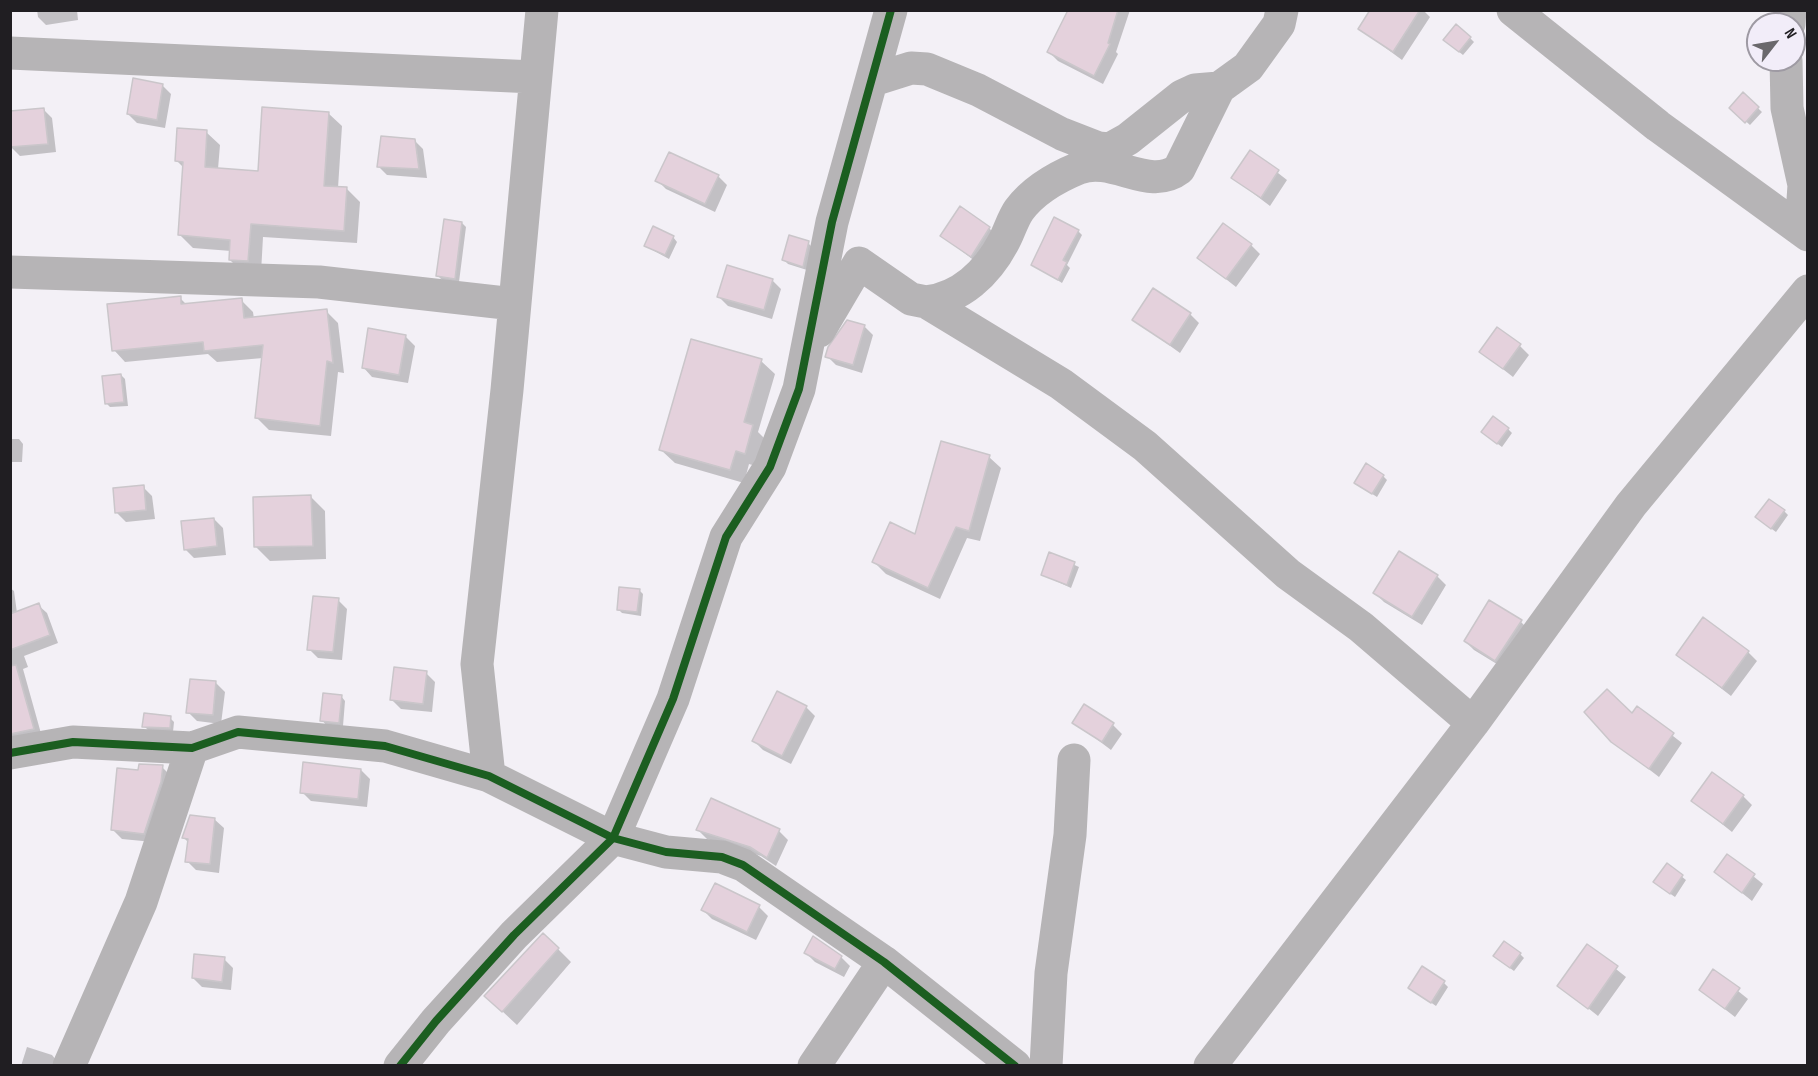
<!DOCTYPE html>
<html>
<head>
<meta charset="utf-8">
<style>
  body { margin:0 }
  #map { position:relative; width:1818px; height:1076px; overflow:hidden; background:#f3f0f6; font-family:"Sofia Sans Condensed",sans-serif }
  canvas { display:block }
  .frame { position:absolute; inset:0; border:12px solid #201e22; pointer-events:none }
  .north { position:absolute; left:1746px; top:12px; width:60px; height:60px; box-sizing:border-box; background:#f2edf9; border:2px solid #9e9aa3; border-radius:50%; rotate:59deg; font-size:16px; font-weight:700; line-height:24px; text-align:center; color:#201e22 }
  .north::after { content:''; display:block; margin:auto; width:21px; height:27px; background:#6a686c; clip-path:polygon(50% 0,100% 100%,50% 72%,0 100%) }
</style>
</head>
<body>
<div id="map">
<canvas width="1818" height="1076"></canvas>
<div class="frame"></div>
<div class="north">N</div>
</div>
<script>
const ctx = document.querySelector('canvas').getContext('2d');
ctx.lineJoin = 'round';
function fillPath(path, color) { ctx.fillStyle = color; ctx.fill(path, 'evenodd'); }
function trace(path, color, width, dash) { ctx.strokeStyle = color; ctx.lineWidth = width; ctx.lineCap = dash ? 'butt' : 'round'; ctx.setLineDash(dash || []); ctx.stroke(path); }
const shadow = new Path2D(`
  M37,10h40l1,10 -32,5 -8,-8z
  M1081,10h49l-14,42 2,2 -15,30 -45,-23 -9,-9z
  M1372,10h51l7,7 -28,43 -42,-31z
  M1470,38l4,4 -11,13 -14,-11z
  M162,85l9,9 -6,34 -28,-5 -9,-9z
  M1743,94l19,18 -12,13 -19,-17z
  M43,109l9,9 4,34 -36,4 -9,-9z
  M328,113l14,13 -4,62 9,1 13,13 -3,41 -94,-6 -2,36h-18l-13,-13 1,-9 -38,-3 -13,-13 4,-67 -8,-8 30,-28 14,13 -2,24 42,3z
  M414,140l9,9 4,29 -40,-3 -9,-9z
  M1251,152l36,28 -17,26 -37,-28z
  M718,176l9,9 -12,27 -49,-23 -9,-9z
  M462,223l4,4 -7,55 -17,-2 -4,-4z
  M989,228l9,9 -18,28 -38,-29z
  M1078,231l4,4 -15,30 3,3 -8,15 -29,-18z
  M673,237l4,5 -8,17 -24,-13z
  M808,243l4,4 -5,23 -19,-6 -4,-4z
  M1251,245l9,9 -24,33 -37,-29z
  M772,280l9,9 -9,30 -44,-13 -9,-9z
  M180,298l7,7 54,-5 12,12 1,7 72,-8 12,12 6,50 -6,-1 -7,64 -62,-6 -12,-12 6,-60 -46,4 -9,-8 -83,8 -11,-12z
  M1190,314l9,9 -19,30 -46,-33z
  M864,326l9,9 -11,38 -26,-8 -9,-9z
  M406,337l9,9 -7,37 -36,-6 -9,-10z
  M1520,346l9,9 -16,22 -32,-25z
  M761,361l14,13 -17,58 8,8 -7,27 -10,-3 -5,19 -69,-20 -14,-13z
  M121,375l4,4 3,27 -18,1 -4,-4z
  M1508,429l4,4 -10,14 -15,-11z
  M10,439h9l4,5 -1,18h-12z
  M989,457l12,11 -21,73 -13,-3 -27,61 -54,-25 -12,-12 42,-26z
  M1383,476l4,4 -10,17 -17,-11z
  M143,487l9,9 3,23 -29,3 -9,-9z
  M311,497l14,14 1,48 -56,2 -14,-14z
  M1784,511l4,4 -12,17 -15,-11z
  M214,519l9,9 3,27 -32,3 -9,-9z
  M1400,553l37,23 9,9 -24,40 -38,-23 -9,-9z
  M1050,554l29,13 -8,21 -28,-13z
  M10,588l4,3 3,22 21,-8 9,8 11,30 -34,13 4,11 -5,2 19,68 -32,8z
  M639,590l4,4 -2,22 -19,-3 -4,-4z
  M338,600l9,9 -5,51 -24,-2 -9,-9z
  M1521,622l9,9 -25,38 -31,-19 -9,-9z
  M1748,652l9,9 -26,35 -53,-41z
  M426,673l9,9 -3,30 -31,-3 -9,-9z
  M216,683l9,9 -4,32 -24,-3 -9,-9z
  M341,696l4,5 -2,25 -17,-1 -4,-5z
  M806,707l9,9 -24,48 -28,-14 -9,-9z
  M1637,708l45,35 -23,34 -47,-36z
  M170,718l4,4 -1,10 -25,-2 -4,-4z
  M1074,722l39,3 9,9 -11,16z
  M162,767l9,9 -18,66 -31,-3 -9,-9 27,-58z
  M361,770l9,9 -3,28 -56,-6 -9,-9z
  M1743,796l9,9 -20,27 -39,-31z
  M214,819l10,9 -5,45 -23,-3 -9,-9 2,-18 -5,-5z
  M698,830l81,1 9,9 -12,26 -15,-10 -54,-17z
  M1728,856l35,28 -11,17 -36,-29z
  M1667,865l19,15 -11,17 -16,-11z
  M715,885l44,22 9,9 -12,24 -44,-21 -9,-9z
  M1587,946l39,31 -28,39 -39,-31z
  M558,949l13,13 -54,63 -31,-29z
  M806,953l35,4 9,9 -6,11 -29,-15z
  M1520,954l4,4 -10,13 -15,-11z
  M224,959l9,9 -2,22 -29,-3 -9,-9z
  M1713,971l35,28 -13,18 -35,-27z
  M1444,983l4,4 -12,19 -26,-18z
  M27,1047l25,8 9,11h-40z`);
const building = new Path2D(`
  M1068,10h50l-10,33 2,1 -16,32 -47,-24z
  M1370,10h50l-27,42 -35,-23z
  M1456,24l15,13 -12,15 -16,-12z
  M133,78l30,6 -6,36 -30,-6z
  M1743,92l16,15 -14,16 -16,-15z
  M262,107l67,5 -5,74 23,1 -3,44 -93,-7 -3,37 -19,-1 1,-20 -52,-5 5,-73 -8,-1 2,-33 30,2 -2,37 53,4z
  M44,108l4,36 -38,3v-36z
  M381,136l34,3 4,30 -42,-2z
  M1250,150l29,20 -18,28 -30,-20z
  M669,152l50,23 -14,29 -50,-23z
  M960,206l30,21 -19,30 -31,-21z
  M1054,217l25,13 -16,30 4,2 -9,18 -27,-15z
  M444,219l18,3 -7,57 -19,-3z
  M1223,223l29,21 -26,35 -29,-21z
  M653,226l21,10 -9,19 -21,-9z
  M789,235l20,6 -6,26 -21,-7z
  M727,265l46,14 -9,31 -47,-13z
  M1153,288l38,25 -21,32 -38,-25z
  M181,296v8l61,-6 2,20 83,-9 6,54 -6,-2 -7,65 -65,-8 8,-73 -59,6 -1,-9 -91,9 -5,-47z
  M847,320l18,5 -12,40 -28,-8 3,-10z
  M1497,327l24,17 -18,25 -24,-17z
  M368,328l38,7 -7,40 -37,-7z
  M691,339l71,20 -18,63 9,3 -8,29 -9,-3 -6,19 -71,-20z
  M121,374l3,28 -19,2 -3,-28z
  M1493,416l16,12 -12,16 -16,-12z
  M941,441l49,14 -21,76 -13,-4 -28,61 -56,-26 18,-40 25,12z
  M1366,463l18,12 -12,19 -18,-11z
  M144,485l2,25 -31,3 -2,-25z
  M311,495l2,51 -59,1 -1,-50z
  M1769,499l16,11 -14,19 -16,-12z
  M214,518l3,28 -33,4 -3,-29z
  M1399,551l39,24 -26,42 -39,-24z
  M1049,552l26,10 -8,23 -26,-10z
  M619,587l21,2 -3,23 -20,-2z
  M313,596l26,2 -6,54 -26,-2z
  M1489,600l33,20 -27,41 -31,-20z
  M39,603l11,32 -40,15v-36z
  M1703,617l46,34 -27,37 -46,-33z
  M16,665l18,64 -24,5v-68z
  M394,667l33,4 -4,33 -33,-4z
  M190,679l26,2 -3,34 -27,-2z
  M1607,689l25,24 5,-7 37,27 -25,36 -38,-27 -27,-30z
  M777,691l30,15 -25,50 -30,-15z
  M323,693l19,2 -3,28 -19,-2z
  M1084,704l30,19 -12,19 -30,-19z
  M144,713l27,3 -1,12 -28,-1z
  M303,762l58,7 -3,30 -58,-6z
  M139,764l24,1 -2,17 -17,52 -33,-4 6,-62 21,2z
  M1712,772l32,23 -21,29 -32,-23z
  M711,798l69,31 -13,29 -17,-11 -54,-17z
  M190,815l25,3 -5,46 -25,-2 3,-23 -6,-1z
  M1727,854l28,20 -13,19 -28,-21z
  M1667,863l16,12 -13,19 -17,-12z
  M715,883l45,22 -13,27 -46,-22z
  M543,933l16,15 -57,64 -18,-16z
  M813,936l29,20 -7,13 -31,-16z
  M1504,941l17,12 -11,15 -17,-12z
  M1587,944l31,22 -30,43 -31,-23z
  M194,954l31,3 -3,25 -30,-4z
  M1422,966l23,15 -14,22 -23,-15z
  M1713,969l27,19 -15,21 -26,-19z`);
const minor = new Path2D(`
  M1513,10l145,116 150,109
  M1789,24l1,-14
  M10,53l524,24
  M1786,60l1,48 17,77 -3,45
  M873,80l38,-12 16,1 51,21 84,44 36,14 12,1 18,-10 54,-43 13,-6 24,-2 29,-21 31,-43 3,-14
  M10,272l309,10 195,22
  M926,302c35,-4 61,-29 77,-59 6,-10 9,-23 16,-33 14,-19 38,-33 60,-42 34,-13 70,24 100,1l40,-81
  M819,331l40,-68 52,36 15,3 135,82 84,62 143,128 73,53 112,96
  M10,753l63,-11 119,6 46,-16 147,14 104,30 124,62 53,14 56,5 21,8 141,97 131,104
  M489,776l-12,-112 30,-274 35,-380
  M69,1066l72,-164 51,-154
  M400,1066l36,-45 78,-86 99,-97 60,-139 53,-162 44,-70 29,-78 33,-167 59,-212
  M814,1066l70,-104
  M1046,1066l5,-93 19,-138 4,-75
  M1210,1066l263,-343 158,-218 177,-214`);
const cycleway = new Path2D(`
  M10,753l63,-11 119,6 46,-16 147,14 104,30 124,62 53,14 56,5 21,8 141,97 131,104
  M400,1066l36,-45 78,-86 99,-97 60,-139 53,-162 44,-70 29,-78 33,-167 59,-212`);
fillPath(shadow, '#0003');
fillPath(building, '#e4d1dc');
trace(building, '#cac6ca', 1.5);
trace(minor, '#b6b4b6', 33);
trace(cycleway, '#1b5e20', 8);
</script>
</body>
</html>
